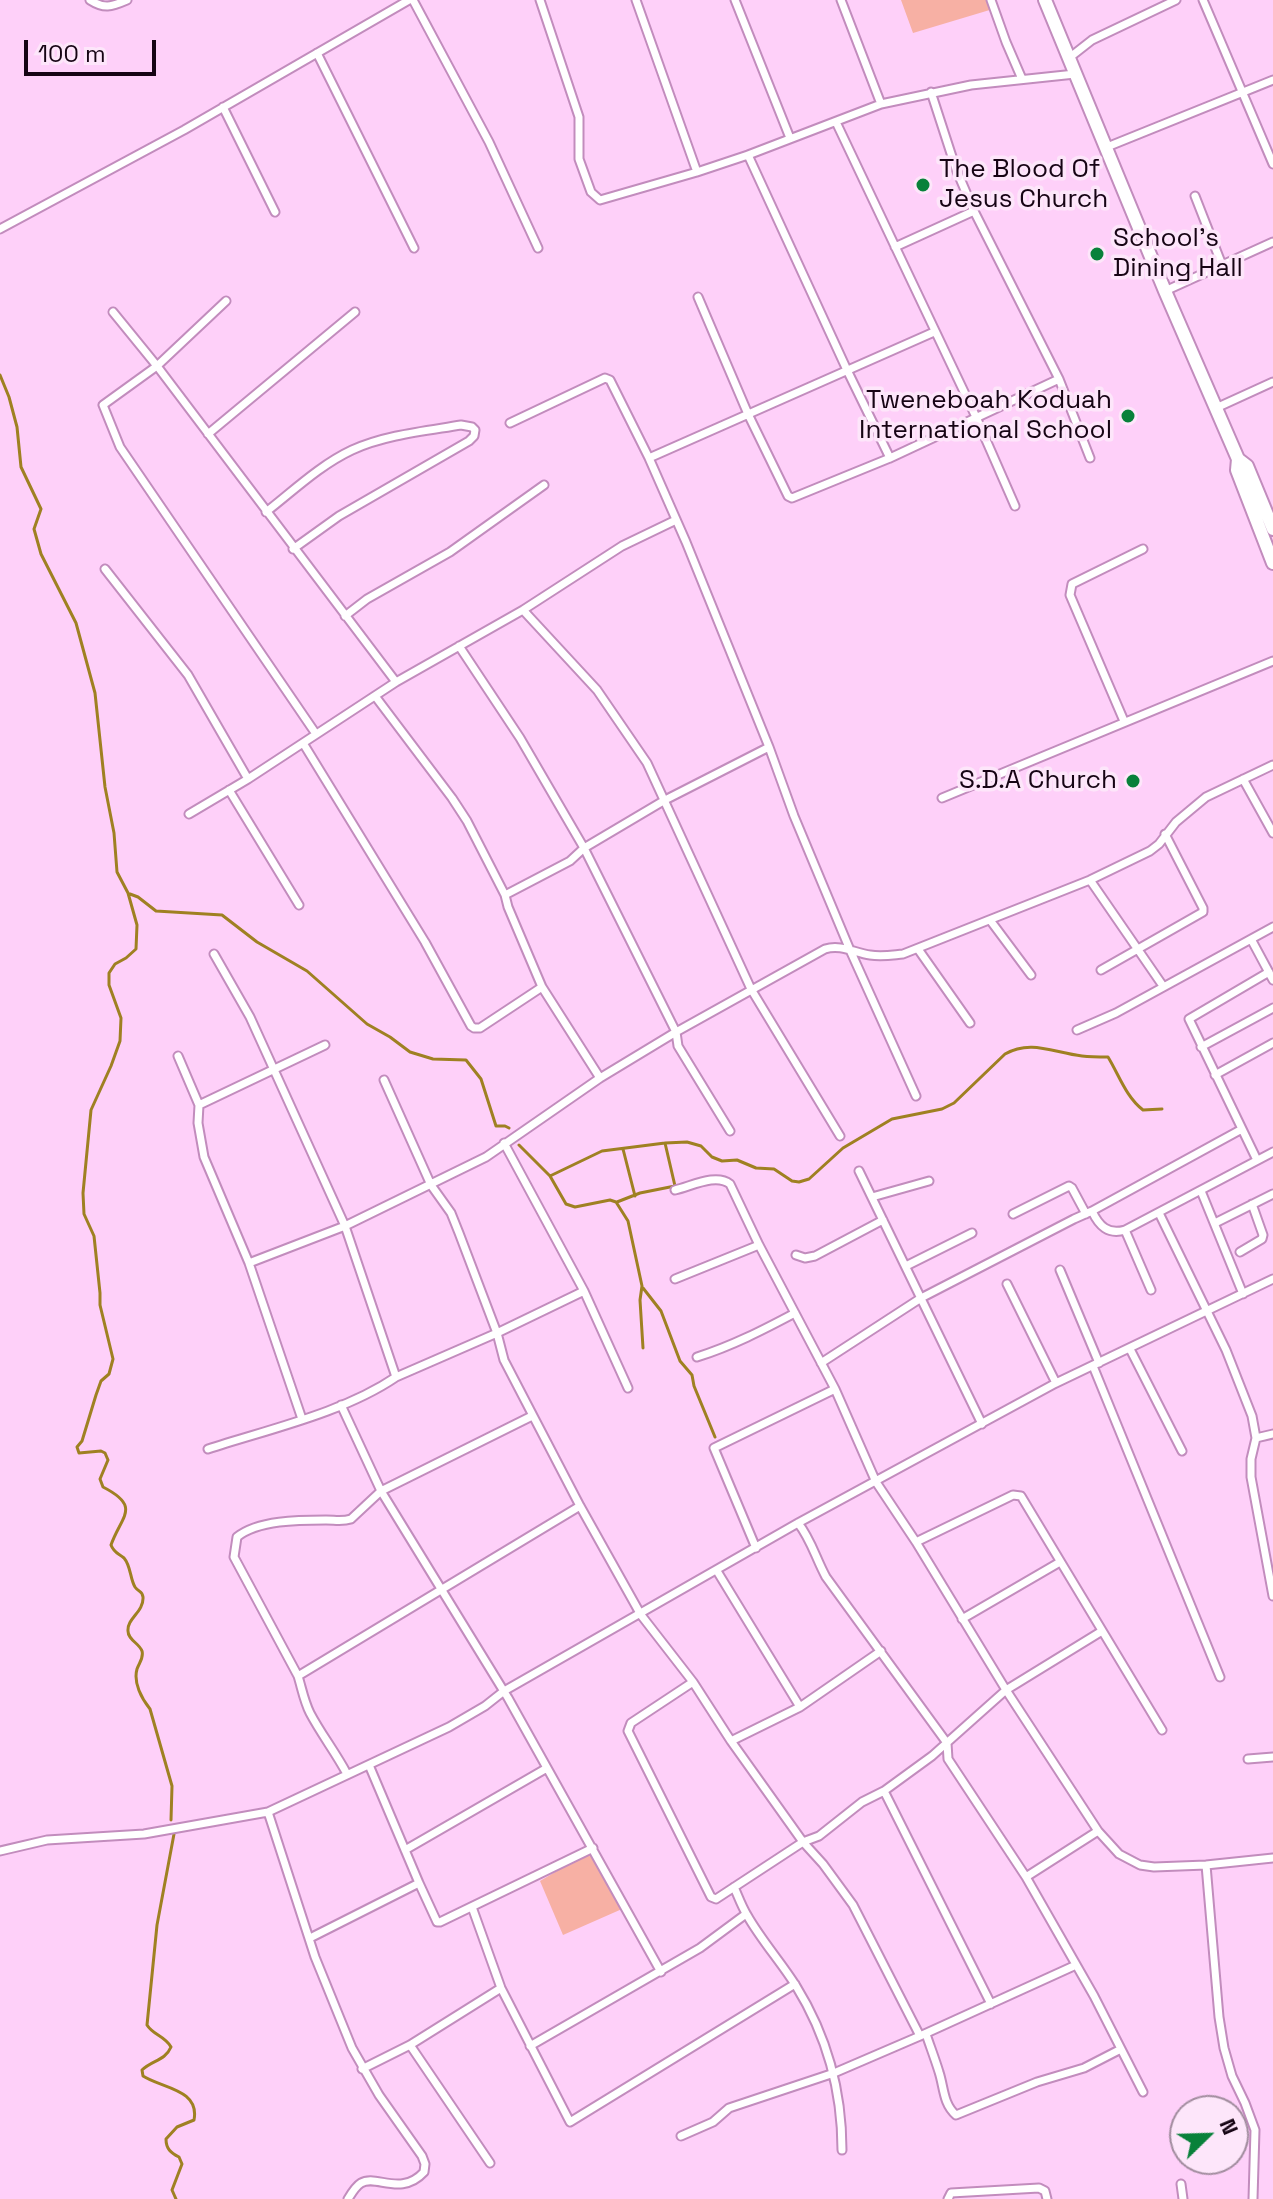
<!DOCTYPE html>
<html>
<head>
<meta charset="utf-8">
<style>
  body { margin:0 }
  #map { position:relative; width:1273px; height:2199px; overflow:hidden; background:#fed0f9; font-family:"Space Grotesk",sans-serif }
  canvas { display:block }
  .north { position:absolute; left:1169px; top:2095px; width:80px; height:80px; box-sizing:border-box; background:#fde6fa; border:2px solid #a18c9e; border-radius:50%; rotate:67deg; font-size:22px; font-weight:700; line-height:32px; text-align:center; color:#160414 }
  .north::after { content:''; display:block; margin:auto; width:28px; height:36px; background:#08813a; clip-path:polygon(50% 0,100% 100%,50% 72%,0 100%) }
  .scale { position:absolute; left:24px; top:40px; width:132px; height:36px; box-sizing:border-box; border:4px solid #160414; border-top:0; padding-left:10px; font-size:24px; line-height:28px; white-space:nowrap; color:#160414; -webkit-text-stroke:6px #fde6fa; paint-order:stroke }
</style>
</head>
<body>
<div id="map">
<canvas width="1273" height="2199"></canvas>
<div class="north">N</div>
<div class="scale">100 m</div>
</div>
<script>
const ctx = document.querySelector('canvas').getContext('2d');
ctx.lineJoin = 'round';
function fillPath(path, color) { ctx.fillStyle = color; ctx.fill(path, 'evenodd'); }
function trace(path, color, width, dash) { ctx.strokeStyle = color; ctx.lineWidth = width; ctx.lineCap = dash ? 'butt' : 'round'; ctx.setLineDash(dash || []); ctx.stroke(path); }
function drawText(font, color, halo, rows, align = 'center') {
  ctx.font = font + ' "Space Grotesk",sans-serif'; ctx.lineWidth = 7; ctx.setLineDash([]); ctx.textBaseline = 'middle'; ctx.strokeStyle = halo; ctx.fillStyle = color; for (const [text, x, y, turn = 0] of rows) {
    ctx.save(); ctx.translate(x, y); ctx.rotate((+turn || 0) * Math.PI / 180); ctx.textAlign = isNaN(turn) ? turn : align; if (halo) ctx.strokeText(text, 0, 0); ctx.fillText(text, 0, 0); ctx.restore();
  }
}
const green = new Path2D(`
  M901,0h90l2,9 -80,24z
  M591,1851l31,58 -59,26 -23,-54z`);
const stream = new Path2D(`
  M0,375l9,22 8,30 4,40 20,42 -7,20 7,25 35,69 19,70 10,94 9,46 3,39 11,21 9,32 -1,24 -10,9 -11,6 -6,9v12l12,33 -1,23 -9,25 -20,44 -8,83 1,21 10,22 6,57v12l13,54 -4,15 -8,7 -5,14 -14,46 -5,6 2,6 22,-2 4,2 3,7 -8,19 3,8c39,20 18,29 8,58 3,8 7,8 13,13 7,8 6,21 11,29 4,6 7,3 8,10 1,15 -16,21 -15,34 0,9 11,12 14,20 2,7 -3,12 -5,18 -4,14 5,30 13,40l22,77 -1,34
  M130,894l8,3 18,14 66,4 35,27 50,29 60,53 23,13 20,15 23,7 33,1 15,19 15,47h9l4,2
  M519,1145l31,31 16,28 9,3 35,-7 6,2 12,19 14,65 -2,14 3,48
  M623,1149l12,47
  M550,1176l52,-25 63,-8 22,-1 14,4 11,11 10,4 15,-1 19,8 18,1 18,12 7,1 10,-3 34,-31 49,-29 50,-10 12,-6 51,-49c26,-15 49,-1 77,2 9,1 18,1 26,1 11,18 18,40 35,53l19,-1
  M617,1202l23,-9 35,-7 -10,-43
  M643,1288l18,23 19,50 12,14 2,11 21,51
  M174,1834l-17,91 -10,100c6,10 18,11 24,22 -6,14 -19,13 -29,23l1,6c18,12 57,13 51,44l-17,7 -11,12c0,10 5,14 13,18l3,7 -10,26 4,9`);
const minor = new Path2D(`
  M90,0c14,9 21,7 37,0
  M413,0l76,142 49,106
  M540,0l39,117v42l12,33 9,8 97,-28 51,-17 133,-51 90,-19 104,-11
  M636,0l61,172
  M735,0l55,138
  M841,0l40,104
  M991,0l15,42 16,37
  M1203,0l70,164
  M317,53l97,195
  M1069,58l23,-18 84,-40
  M931,92l25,77 18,42 85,168 31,79
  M223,107l52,105
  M836,122l140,295 39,89
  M1107,147l166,-67
  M748,155l99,215 43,88
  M1195,196l27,69
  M0,229l184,-99 225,-130
  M895,247l79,-36
  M1165,291l108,-49
  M698,297l50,117 40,82 4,2 98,-40 169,-79
  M226,301l-69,65 -54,39 17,42 196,287
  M113,312l44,54 239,316
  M1216,408l57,-26
  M510,423l95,-45 5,2 39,78 37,84 83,205 25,69 56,134 66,146
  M208,434l147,-122
  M649,458l285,-126
  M266,512c27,-21 54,-47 86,-62 33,-15 73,-19 109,-25l11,2 3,3 -1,6 -5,5 -130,75 -46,33
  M105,569l83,106 60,104
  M523,610l74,80 50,73 104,226 89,147
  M345,616l22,-17 83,-47 94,-67
  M459,646l61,92 64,110 92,184 2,14 52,85
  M375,696l77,102 15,23 38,74 3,12 34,80 58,91
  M1124,721l-54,-126 2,-11 71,-35
  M303,743l122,199 46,84 3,2h6l62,-41
  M1243,779l30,54
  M229,790l70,115
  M942,798l331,-137
  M189,814l59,-35 148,-97 127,-72 99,-64 54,-26
  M1090,880l73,106
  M505,895l65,-34 14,-13 81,-48 104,-53
  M990,920l41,55
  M1251,939l22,41
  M918,949l52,74
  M214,954l36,63 95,209 51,151
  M1101,970l102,-58v-4l-38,-74
  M1077,1030l39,-17 157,-86
  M1201,1047l72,-39
  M178,1056l21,49 -1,18 6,34 45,106 53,156
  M1215,1075l58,-32
  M384,1080l47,105 20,28 8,20 38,100 7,27 76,146 61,109 52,67 38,59 72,101 20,22 30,41 67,131
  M199,1105l126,-60
  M504,1143l80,148 44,97
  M1257,1160l-68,-141 80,-47
  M859,1171l123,253
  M675,1190c17,-4 41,-17 55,-6l29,61 76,144 41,93 40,60 90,148 92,141 21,23 21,11 14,2 52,-2 67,-7
  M1201,1191l42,103
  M872,1197l57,-16
  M1092,1211l150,-82
  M1159,1213l67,137 26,66 4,22 -5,21v18l22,119
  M1013,1214l56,-28 3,2 14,26
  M1215,1223l58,-29
  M1125,1230l26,60
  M1240,1252l22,-13 1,-4 -11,-31
  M796,1255l9,3 10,-2 68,-36
  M249,1263l96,-37 141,-69 114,-79 76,-46 149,-83c16,-5 30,4 45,6 12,2 22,0 33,-1l187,-74 60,-29 9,-7 17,-22 30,-25 67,-32
  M906,1266l66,-33
  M1060,1270l39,93
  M675,1279l84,-34
  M1007,1284l49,99
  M1130,1349l52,102
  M697,1357c35,-11 66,-27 98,-44
  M821,1363l100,-65 153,-79 18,-8c7,15 16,24 33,19l148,-78
  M1093,1366l127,311
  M341,1405l40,86 127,207 153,274
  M1256,1438l17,-4
  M208,1449c61,-20 135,-36 188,-72l101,-44 87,-42
  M798,1523c13,16 18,36 28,54l121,166 1,16 78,118 68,119 49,96
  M916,1542l97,-47 8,1 141,234
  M756,1548l-42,-100 121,-59
  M717,1571l83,136
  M962,1619l98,-57
  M298,1676l282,-170
  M693,1682l-62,41 -3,8 83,166 5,2 87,-57 16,-6 43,-34 22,-11 48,-35 74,-66 96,-59
  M731,1741l69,-34 81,-56
  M1248,1759l25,-2
  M369,1765l50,118 18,39h3l153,-74
  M347,1774c-11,-21 -26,-40 -37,-61 -6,-12 -8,-24 -12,-37l-64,-119 3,-20c21,-17 62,-17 89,-17 9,0 16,2 25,-1l30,-28 151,-75
  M884,1791l107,213
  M268,1812l47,145 37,91 27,47 43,61 3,8 -1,8c-23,25 -48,2 -63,11 -5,3 -10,11 -13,16
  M405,1850l142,-82
  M0,1851l47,-11 97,-6 124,-22 181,-85 36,-21 19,-15 294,-168 258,-140 217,-104
  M1206,1865l13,152 5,31 8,28 13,27 10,27 -2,69
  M1026,1877l72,-46
  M734,1887c4,9 8,20 13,28 14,25 34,47 49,71 31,50 46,106 46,164
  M472,1907l29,81 69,134 225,-138
  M310,1938l109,-55
  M926,2034c4,12 9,25 13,38 5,15 4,32 17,43l81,-33 47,-14 37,-19
  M410,2045l80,118
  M530,2046l170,-98 46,-34
  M362,2069l48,-24 91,-57
  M681,2136l32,-14 16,-14 105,-35 86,-37 156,-71
  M1181,2184l2,15
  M948,2199l3,-6 88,-5 6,3 2,8`);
const primary = new Path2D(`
  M1045,0l120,291 73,168 -1,11 36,93
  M1238,459l9,7 26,63`);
const markers = [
  [923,185,8,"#08813a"],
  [1097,254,8,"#08813a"],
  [1128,416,8,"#08813a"],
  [1133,781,8,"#08813a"]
];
const poiNames = [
  ["The Blood Of",939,170],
  ["Jesus Church",939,200],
  ["School's",1113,239],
  ["Dining Hall",1113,269],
  ["Tweneboah Koduah",1112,401,"right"],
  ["International School",1112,431,"right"],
  ["S.D.A Church",1117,781,"right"]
];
fillPath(green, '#f7b0a4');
trace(stream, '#9f8022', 3);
trace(minor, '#c28cbd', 11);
trace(primary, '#c28cbd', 16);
trace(minor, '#fff', 7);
trace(primary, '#fff', 12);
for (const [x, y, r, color] of markers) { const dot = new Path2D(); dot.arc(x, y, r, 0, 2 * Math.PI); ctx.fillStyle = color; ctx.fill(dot); trace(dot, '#fde6fa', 3); }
drawText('26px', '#160414', '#fde6fa', poiNames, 'left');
</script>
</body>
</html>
